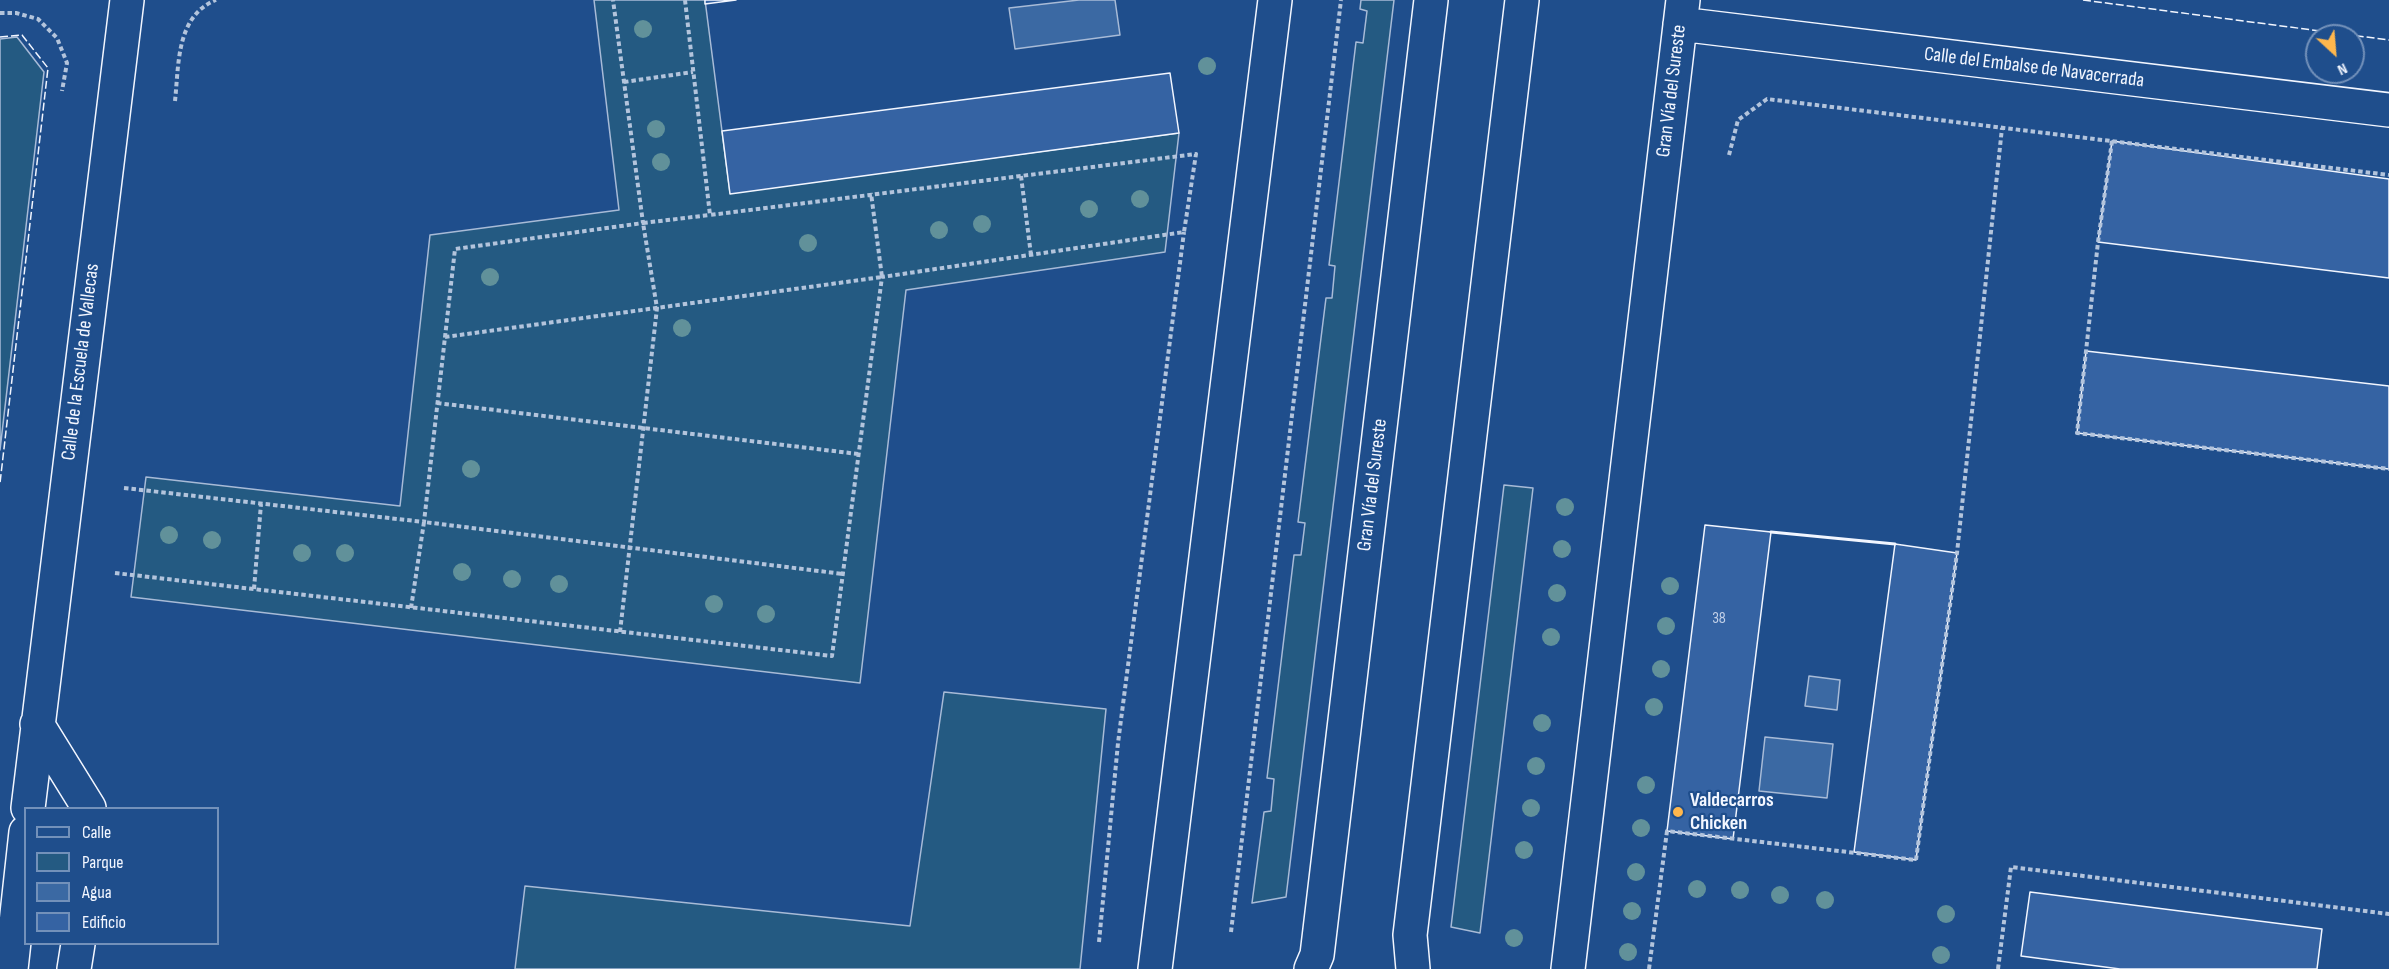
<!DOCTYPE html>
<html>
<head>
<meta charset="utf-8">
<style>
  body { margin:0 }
  #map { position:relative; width:2389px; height:969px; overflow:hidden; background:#1f4e8c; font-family:"Sofia Sans Condensed",sans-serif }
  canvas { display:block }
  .legend { position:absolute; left:24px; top:807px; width:195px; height:138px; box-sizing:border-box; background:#1f4e8c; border:2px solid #7391ba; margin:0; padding:8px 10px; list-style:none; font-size:18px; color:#f2f6ff }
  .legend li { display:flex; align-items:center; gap:12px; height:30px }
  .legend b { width:30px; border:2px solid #7391ba }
  .north { position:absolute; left:2305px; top:24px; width:60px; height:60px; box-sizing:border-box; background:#1f4e8c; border:2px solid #7391ba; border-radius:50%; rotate:154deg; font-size:16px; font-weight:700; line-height:24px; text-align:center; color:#f2f6ff }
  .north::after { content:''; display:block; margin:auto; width:21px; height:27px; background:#ffb74d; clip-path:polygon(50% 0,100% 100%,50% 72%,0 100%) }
</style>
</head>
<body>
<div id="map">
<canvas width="2389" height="969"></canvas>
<ul class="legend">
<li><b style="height:8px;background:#1f4e8c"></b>Calle</li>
<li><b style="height:16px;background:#245a82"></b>Parque</li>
<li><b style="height:16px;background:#3b69a3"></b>Agua</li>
<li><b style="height:16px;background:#3563a3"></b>Edificio</li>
</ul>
<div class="north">N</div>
</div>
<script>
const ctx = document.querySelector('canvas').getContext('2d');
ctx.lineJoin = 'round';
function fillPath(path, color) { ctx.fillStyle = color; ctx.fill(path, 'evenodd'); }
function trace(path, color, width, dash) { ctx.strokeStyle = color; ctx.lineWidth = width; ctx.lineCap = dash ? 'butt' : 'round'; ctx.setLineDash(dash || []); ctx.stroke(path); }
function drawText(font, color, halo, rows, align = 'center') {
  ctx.font = font + ' "Sofia Sans Condensed",sans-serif'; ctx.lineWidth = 4.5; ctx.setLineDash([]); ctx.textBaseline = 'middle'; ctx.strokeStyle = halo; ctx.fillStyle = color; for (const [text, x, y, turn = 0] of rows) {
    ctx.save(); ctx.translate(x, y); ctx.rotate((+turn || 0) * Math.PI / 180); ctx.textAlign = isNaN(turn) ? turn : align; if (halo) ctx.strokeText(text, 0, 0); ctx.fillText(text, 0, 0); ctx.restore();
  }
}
const green = new Path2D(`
  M594,0h111l25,193 449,-60 -14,119 -259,38 -46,393 -729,-86 15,-120 254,29 30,-271 189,-25z
  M1361,0h33l-108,897 -34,6 12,-91 7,-1 3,-32 -7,-1 27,-223h7l4,-32 -7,-1 28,-224h6l3,-32 -6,-1 27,-223 7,1 4,-32 -7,-2z
  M17,37l27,35 -44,378v-411z
  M1504,485l29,3 -53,445 -29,-6z
  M944,692l162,17 -26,260h-565l10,-83 385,40z`);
const water = new Path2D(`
  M1079,0h36l5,35 -105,14 -6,-41z
  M1809,676l31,4 -3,30 -32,-4z
  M1765,737l68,7 -6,54 -68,-7z`);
const building = new Path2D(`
  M705,0h31l-31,4z
  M1170,73l9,60 -449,61 -8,-63z
  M2112,141l277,38v99l-291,-36z
  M2086,351l303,35v83l-312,-36z
  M1705,525l66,7 -38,307 -66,-8z
  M1895,544l62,9 -41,307 -62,-8z
  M2030,892l292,37 -5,40h-197l-99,-13z`);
const path = new Path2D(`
  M0,13h16l22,6 19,19 10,25 -5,28
  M624,82l69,-10
  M175,101c4,-37 1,-85 41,-101
  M2112,141l-14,101 -21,191 312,36
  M1729,155l9,-35 29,-21 622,76
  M1021,176l10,79
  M445,337l437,-60 -11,-84
  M437,403l421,51
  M124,488l300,34 31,-273 188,-26 -30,-223
  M115,573l717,83 50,-379 302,-45 12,-78 -486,61 -25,-215
  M254,589l7,-85
  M411,608l13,-86 419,52
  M620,632l37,-324 -14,-85 67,-8
  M1231,932l110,-932
  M1099,942l19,-199 66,-511
  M1649,969l18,-138 249,29 41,-307 45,-425
  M1998,969l13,-102 378,47v-2`);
const minor = new Path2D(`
  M1680,24l709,86
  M37,724l52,84
  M28,808l99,-808
  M11,969l15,-137
  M74,969l4,-25
  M1155,969l120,-969
  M1311,969l6,-14 114,-955
  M1413,969l-3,-34 112,-935
  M1568,969l115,-969`);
const fence = new Path2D(`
  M2083,0l306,40
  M0,37l22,-2 26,33 -48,415`);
const wall = new Path2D(`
  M1771,532l124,12`);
const trees = [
  [643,29],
  [1207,66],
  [656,129],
  [661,162],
  [1140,199],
  [1089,209],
  [982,224],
  [939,230],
  [808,243],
  [490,277],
  [682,328],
  [471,469],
  [1565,507],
  [169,535],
  [212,540],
  [1562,549],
  [302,553],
  [345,553],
  [462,572],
  [512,579],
  [559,584],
  [1670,586],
  [1557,593],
  [714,604],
  [766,614],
  [1666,626],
  [1551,637],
  [1661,669],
  [1654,707],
  [1542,723],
  [1536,766],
  [1646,785],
  [1531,808],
  [1641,828],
  [1524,850],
  [1636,872],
  [1697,889],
  [1740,890],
  [1780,895],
  [1825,900],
  [1632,911],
  [1946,914],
  [1514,938],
  [1628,952],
  [1941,955]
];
const markers = [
  [1678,812,6,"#ffb74d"]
];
const numberNames = [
  ["38",1719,619]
];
const streetNames = [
  ["Calle del Embalse de Navacerrada",2034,68,7],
  ["Gran Vía del Sureste",1672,91,-83],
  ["Calle de la Escuela de Vallecas",81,362,-83],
  ["Gran Vía del Sureste",1373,485,-83]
];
const poiNames = [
  ["Valdecarros",1690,801],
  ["Chicken",1690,824]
];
fillPath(green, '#245a82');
trace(green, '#a8bbd7', 1.5);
fillPath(water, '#3b69a3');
trace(water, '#a8bbd7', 1.5);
fillPath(building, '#3563a3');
trace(building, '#f2f6ff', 1.5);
trace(minor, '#f2f6ff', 36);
trace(path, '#b3c4dc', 4, [4.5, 3]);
trace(minor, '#1f4e8c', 33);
trace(fence, '#f2f6ff', 1.5, [8, 3]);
trace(wall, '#f2f6ff', 3);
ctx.fillStyle = '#61919a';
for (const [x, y] of trees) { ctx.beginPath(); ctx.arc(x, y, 9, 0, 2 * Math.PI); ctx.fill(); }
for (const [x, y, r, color] of markers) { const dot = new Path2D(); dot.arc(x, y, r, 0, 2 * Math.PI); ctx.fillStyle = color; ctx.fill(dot); trace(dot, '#1f4e8c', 2); }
drawText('16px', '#c3d1e8', null, numberNames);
drawText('20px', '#f2f6ff', '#1f4e8c', streetNames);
drawText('bold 20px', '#f2f6ff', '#1f4e8c', poiNames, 'left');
</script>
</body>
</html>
